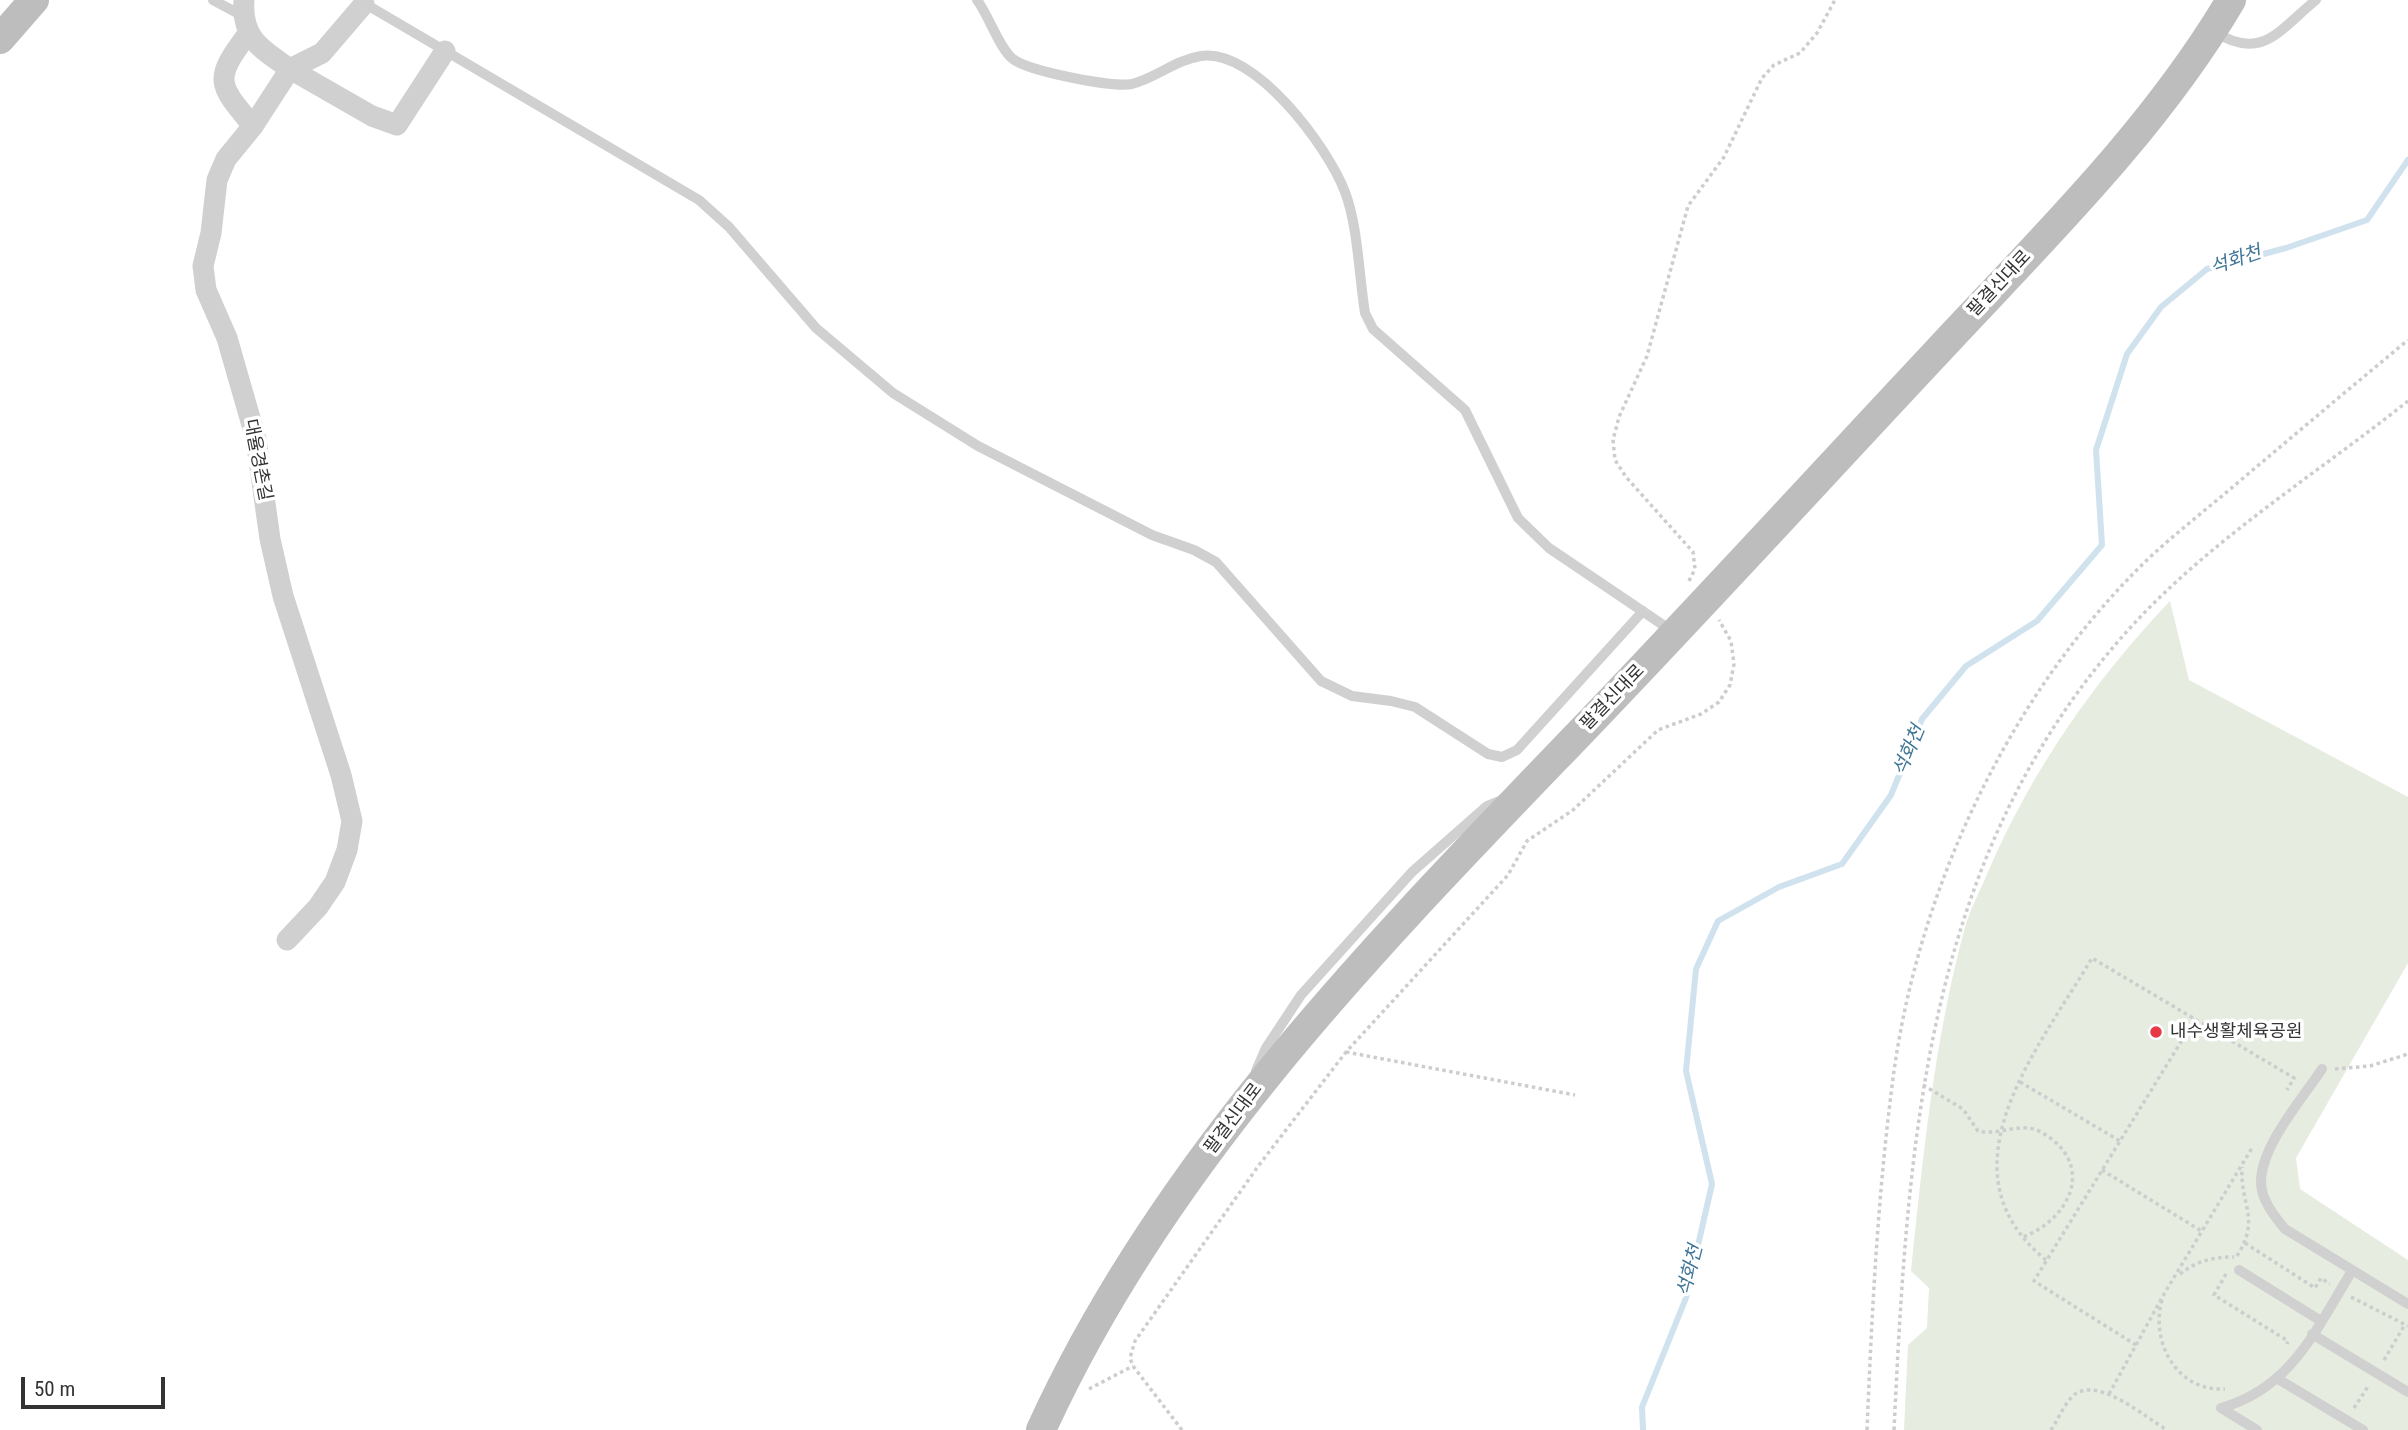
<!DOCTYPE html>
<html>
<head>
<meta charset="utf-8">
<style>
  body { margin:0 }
  #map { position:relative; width:2408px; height:1430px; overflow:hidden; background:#fff; font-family:"Roboto Condensed",sans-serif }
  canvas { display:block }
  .scale { position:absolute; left:21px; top:1377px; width:144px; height:32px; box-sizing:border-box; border:4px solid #333; border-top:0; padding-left:9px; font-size:21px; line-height:24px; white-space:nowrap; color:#333; -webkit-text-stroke:5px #fff; paint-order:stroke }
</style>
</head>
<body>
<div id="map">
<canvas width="2408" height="1430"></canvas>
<div class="scale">50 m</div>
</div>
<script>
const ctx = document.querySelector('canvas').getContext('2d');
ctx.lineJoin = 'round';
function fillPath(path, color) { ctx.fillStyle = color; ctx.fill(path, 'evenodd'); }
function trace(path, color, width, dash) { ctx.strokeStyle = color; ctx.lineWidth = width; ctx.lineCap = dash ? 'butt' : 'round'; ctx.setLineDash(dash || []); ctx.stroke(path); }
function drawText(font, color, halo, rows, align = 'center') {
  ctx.font = font + ' "Roboto Condensed","Noto Sans KR",sans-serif'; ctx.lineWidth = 7; ctx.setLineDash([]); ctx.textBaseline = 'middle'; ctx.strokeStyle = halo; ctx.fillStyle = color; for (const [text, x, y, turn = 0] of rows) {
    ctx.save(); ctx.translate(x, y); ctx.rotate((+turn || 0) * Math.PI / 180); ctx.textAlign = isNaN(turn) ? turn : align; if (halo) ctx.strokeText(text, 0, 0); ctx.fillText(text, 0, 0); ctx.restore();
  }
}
const green = new Path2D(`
  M2170,601l19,79 219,117v166l-112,195 4,31 108,71v170h-504l4,-85 19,-17 2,-40 -18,-17c12,-114 23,-229 53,-340 5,-20 16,-40 24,-59 44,-102 106,-191 182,-271z`);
const stream = new Path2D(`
  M1643,1430l-1,-23 44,-109 26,-114 -26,-113 10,-102 22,-48 61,-34 63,-23 49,-69 31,-76 44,-53 71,-45 65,-76 -6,-95 31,-96 34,-47 46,-38 79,-21 81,-28 41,-60`);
const path = new Path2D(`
  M1689,581l6,-12 -2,-17 -67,-75 -11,-17 -2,-20 6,-23 28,-61 41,-150 36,-49 38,-79 12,-13 26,-12 17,-20 18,-33
  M1346,1052l229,43
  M2335,1069l35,-3 38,-12
  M2020,1082l100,59
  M1923,1085l40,24 15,22c22,5 43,-10 63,1 55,31 31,86 -18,105
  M2102,1170l101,62
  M2245,1243l70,45 6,-10 9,6
  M2237,1256c24,-38 3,-50 5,-89
  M2046,1260c-111,-90 -6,-213 46,-302l202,120 -7,12
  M2180,1274c17,-13 32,-17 54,-17
  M2226,1274l-12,21 74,46 -1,3
  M2351,1297l57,29
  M2162,1300c-12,42 15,92 63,89
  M2136,1345l-102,-64 161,-262
  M2384,1360l20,-34
  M1089,1389l44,-23
  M2109,1394l55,-100 88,-146
  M2354,1408l15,-23
  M1182,1430l-49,-64 -3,-8 5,-17 124,-176 87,-113 162,-177 19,-34 46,-31 85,-80 43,-16 18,-12 11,-17 4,-21 -3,-23 -12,-21
  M1867,1430c5,-120 11,-241 27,-359 25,-179 110,-363 235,-493 32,-34 71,-63 106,-93 58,-49 115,-97 173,-145
  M1894,1430c14,-289 30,-575 236,-802 80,-88 185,-153 278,-227
  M2051,1430c7,-10 12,-24 21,-33 22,-24 73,20 95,33`);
const lane = new Path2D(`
  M213,0l30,16
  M977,0c11,14 23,50 36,59 15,12 100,29 119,25 24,-6 43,-24 69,-28 54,-8 127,91 144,136 13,34 14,84 20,121l8,16 92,81 53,108 31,30 123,83
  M362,2l337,198 30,27 87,101 77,65 85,53 174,89 42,15 22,12 105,119 31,15 39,5 24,6 73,47 14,3 15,-7 126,-139
  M2213,31c49,31 65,0 103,-31
  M2322,1069c-20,30 -61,77 -61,113 0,18 14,35 24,47l123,75
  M1256,1071l10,-23 35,-53 111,-123 75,-66 17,-7
  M2239,1270l82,51
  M2312,1334l96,58
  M2278,1379l85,51
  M2221,1408c71,-20 95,-79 131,-137
  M2221,1408l36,22`);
const street = new Path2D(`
  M244,0c-3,38 17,49 46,69l-37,57 -27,33 -9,21 -6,53 -8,33 3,24 21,48 29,101 14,100 13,57 58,179 11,46 -5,29 -12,32 -17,25 -31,33
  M247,35c-34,45 -29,49 6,91
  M290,69l82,47 25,9 48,-74
  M290,69l32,-16 42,-49`);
const secondary = new Path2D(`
  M0,39l34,-39
  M1041,1430c122,-269 334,-484 536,-694 122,-127 240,-256 360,-384 103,-111 216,-220 294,-352`);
const markers = [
  [2156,1032,7,"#e63946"]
];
const streetNames = [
  ["팔결신대로",2000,284,-47],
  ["대율경촌길",257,460,79],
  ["팔결신대로",1613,698,-46],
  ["팔결신대로",1234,1119,-53]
];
const poiNames = [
  ["내수생활체육공원",2170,1032]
];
const waterNames = [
  ["석화천",2236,261,-19],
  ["석화천",1910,751,-67],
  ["석화천",1691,1271,-76]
];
fillPath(green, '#e6ecdf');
trace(stream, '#cfe2ee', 6);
trace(path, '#cdcdcd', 3.5, [3.5, 3.5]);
trace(lane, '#d0d0d0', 10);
trace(street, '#d0d0d0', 21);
trace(secondary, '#bdbdbd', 30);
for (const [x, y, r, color] of markers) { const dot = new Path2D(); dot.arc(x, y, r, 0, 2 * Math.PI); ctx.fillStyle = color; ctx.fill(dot); trace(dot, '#fff', 2.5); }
drawText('18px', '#333', '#fff', streetNames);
drawText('18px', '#333', '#fff', poiNames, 'left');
drawText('italic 19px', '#3f7597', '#fff', waterNames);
</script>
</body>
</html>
